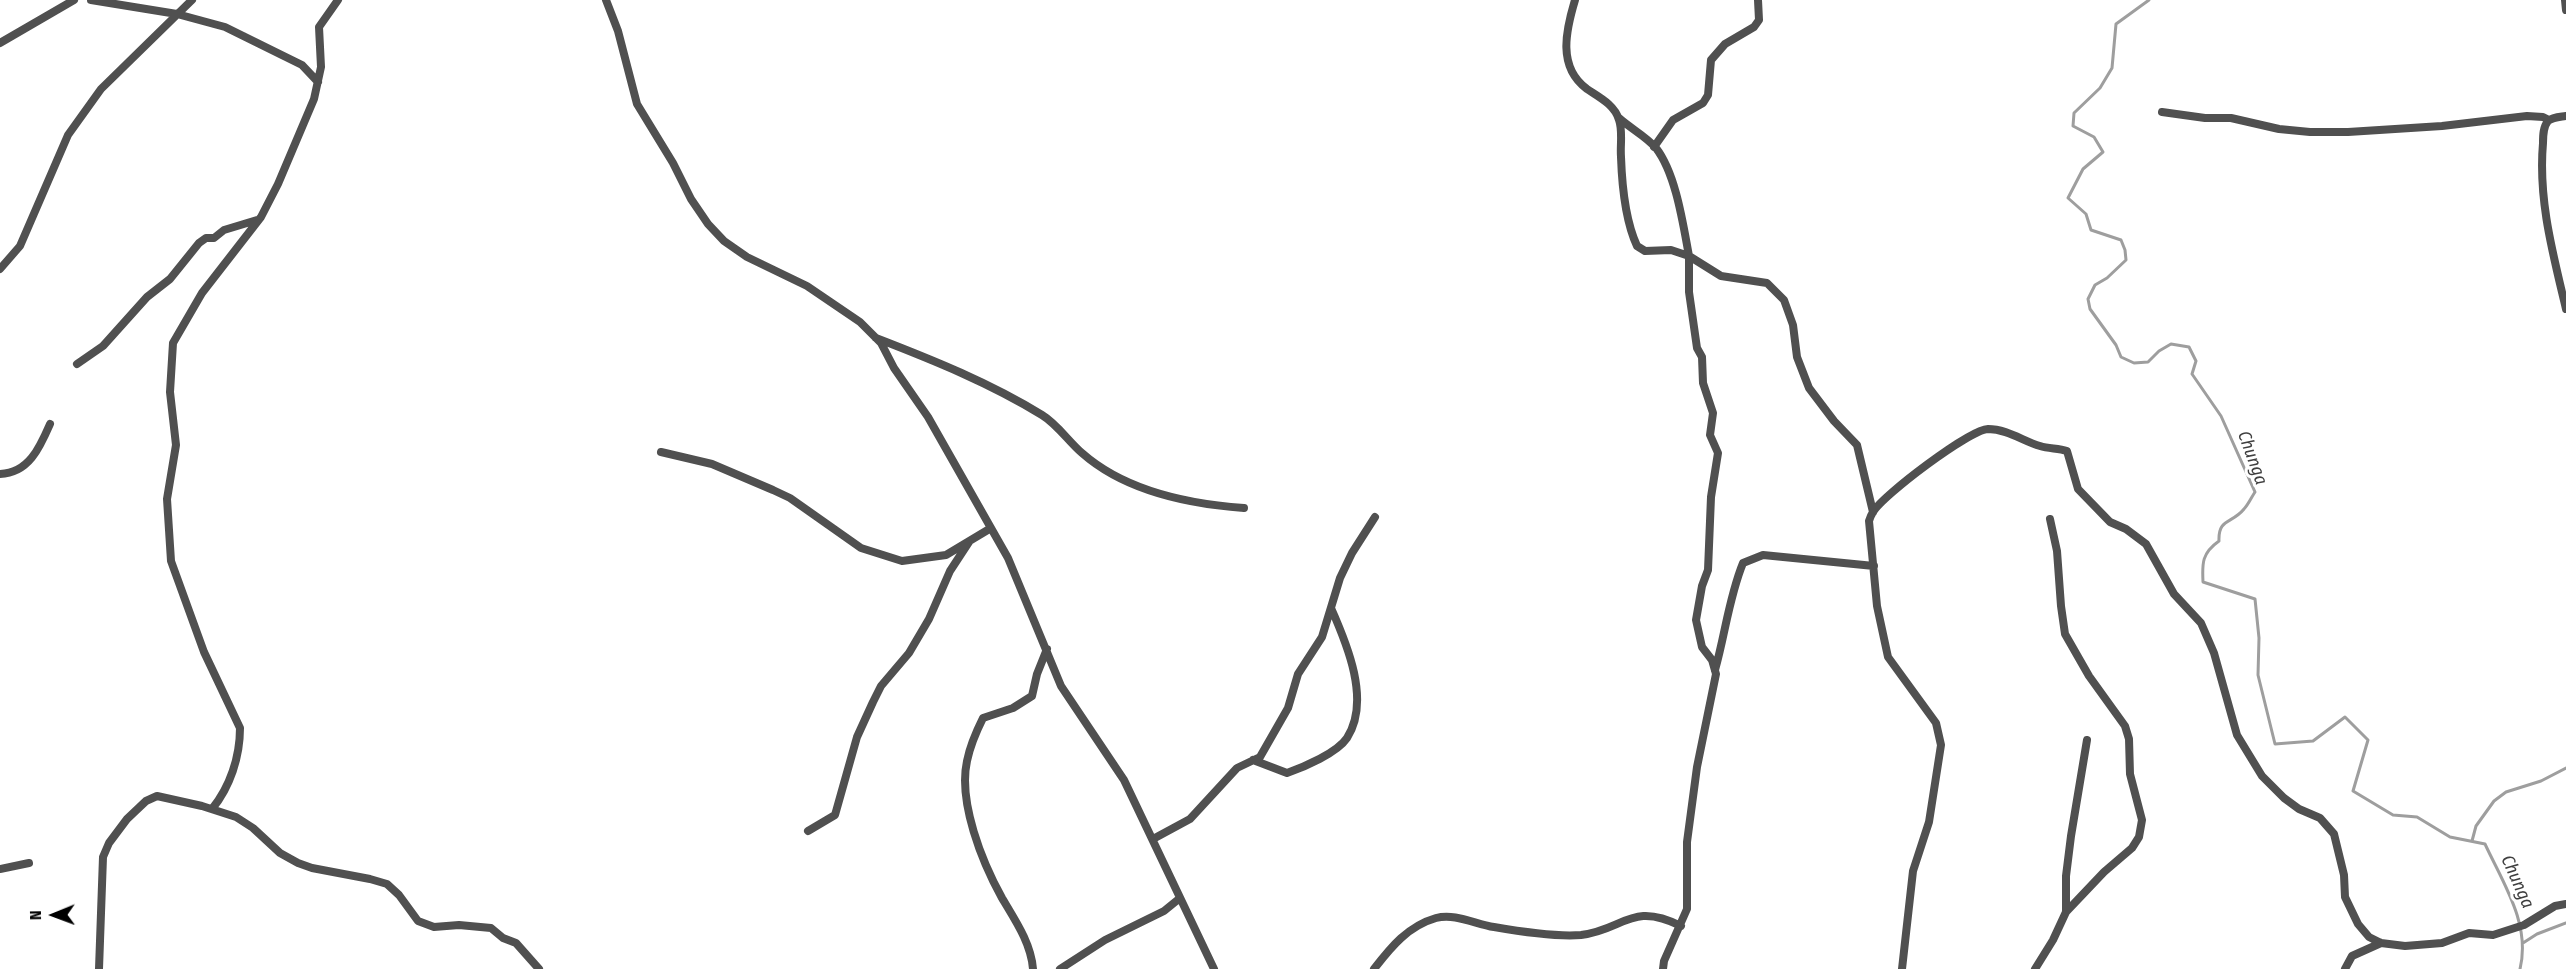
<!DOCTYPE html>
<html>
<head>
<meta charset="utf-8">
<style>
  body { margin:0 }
  #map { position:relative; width:2566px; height:969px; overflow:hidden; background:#fff; font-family:"Fira Sans Condensed",sans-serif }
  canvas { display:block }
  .north { position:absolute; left:24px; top:885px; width:60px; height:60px; -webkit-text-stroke:4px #fff; paint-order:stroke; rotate:269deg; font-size:16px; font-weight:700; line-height:24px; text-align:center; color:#000 }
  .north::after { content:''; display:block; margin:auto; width:21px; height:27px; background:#000; clip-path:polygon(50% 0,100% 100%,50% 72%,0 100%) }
</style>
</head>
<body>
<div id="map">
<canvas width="2566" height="969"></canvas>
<div class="north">N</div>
</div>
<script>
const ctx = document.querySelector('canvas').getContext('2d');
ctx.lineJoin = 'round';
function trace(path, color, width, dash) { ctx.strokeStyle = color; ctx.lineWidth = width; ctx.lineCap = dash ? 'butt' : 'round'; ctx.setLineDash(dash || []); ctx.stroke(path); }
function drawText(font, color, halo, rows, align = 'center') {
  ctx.font = font + ' "Fira Sans Condensed",sans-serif'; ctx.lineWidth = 6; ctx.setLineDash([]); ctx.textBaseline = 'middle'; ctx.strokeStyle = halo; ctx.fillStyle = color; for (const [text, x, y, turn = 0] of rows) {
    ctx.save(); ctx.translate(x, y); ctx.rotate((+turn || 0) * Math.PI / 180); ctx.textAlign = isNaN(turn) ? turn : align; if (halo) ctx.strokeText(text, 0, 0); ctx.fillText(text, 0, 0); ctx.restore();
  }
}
const stream = new Path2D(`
  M2149,0l-33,24 -4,44 -12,20 -26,25 -1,13 21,11 9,15 -20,17 -15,29 18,16 5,16 30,10 4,10 1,10 -19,18 -12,7 -7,14 2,10 26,36 5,12 13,6 14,-1 11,-11 12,-7 18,3 7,14 -4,13 29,42 34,76c-4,6 -7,13 -11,17 -12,15 -26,9 -25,32 -17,12 -17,22 -16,41l52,17 4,39 -1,37 17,69 38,-3 32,-24 23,23 -15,51 40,24 24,2 33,20 35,7c18,39 46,80 35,125
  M2472,841l4,-15 18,-25 12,-9 35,-11 25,-13
  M2523,943l14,-9 29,-11`);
const minor = new Path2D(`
  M91,0l86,14 48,13 77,38 16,17
  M606,0l12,31 19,73 36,59 18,36 17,25 16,17 23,16 60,29 53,36 21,21 13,25 34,49 80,141 53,128 63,94 90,189
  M1575,0c-9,30 -18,67 12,89 12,8 28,16 32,31 4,11 1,25 2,37 1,29 4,63 16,89l8,5 26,-1 18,6v36l8,56 5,9 1,26 10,30 -3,22 8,18 -7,44 -3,73 -6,16 -6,34 6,27 10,13 4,14 -19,93 -10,75v67l-23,52 -1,8
  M2565,0l1,10
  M0,43l74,-43
  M2162,112l43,6h26l48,11 31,3h38l94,-6 85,-10 16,1 6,3
  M2566,116c-6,1 -13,1 -18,5 -5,6 -5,15 -5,22 -5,57 10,111 23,166
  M1619,118c11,10 28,19 37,30 20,26 27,76 33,108l32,20 46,7 17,17 9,25 4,32 12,31 25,33 23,24 16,67
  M1654,147l19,-27 30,-17 5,-8 3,-35 14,-16 29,-17 5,-7 -1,-20
  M0,269l20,-23 48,-111 33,-46 91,-89
  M876,338c57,22 114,45 166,77 15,9 27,27 40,38 43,38 106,51 162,55
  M77,364l26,-18 44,-49 23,-18 29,-36 7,-5h8l10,-8 33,-10
  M661,452l51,12 61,26 17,8 71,50 41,13 44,-6 45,-27
  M0,474c29,-1 40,-27 50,-50
  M2050,519l7,32 4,55 4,28 24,42 36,50 4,13 1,35 12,46 -3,17 -7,11 -28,24 -38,40
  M1715,670c10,-35 14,-73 28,-107l20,-8 111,11
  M1253,760l34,13c17,-6 50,-20 60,-35 24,-37 0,-94 -16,-130
  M212,809c18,-22 28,-52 28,-81l-36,-76 -33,-91 -4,-62 9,-54 -6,-53 3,-49 29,-50 59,-76 17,-33 36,-85 7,-32 -2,-40 19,-27
  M808,831l27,-16 22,-78 16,-35 8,-16 28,-33 20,-34 21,-48 19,-29
  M1153,839l37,-20 47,-51 23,-11 28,-49 10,-34 24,-37 18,-59 12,-25 23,-36
  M0,869l29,-6
  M99,969l4,-112 6,-14 18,-24 19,-18 11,-5 45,10 34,11 17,11 27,25 18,10 14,5 58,11 17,5 12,11 19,26 16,6 25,-2 32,3 12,10 13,5 23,26
  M1033,969c-2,-26 -18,-49 -31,-71 -20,-36 -44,-96 -35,-137 3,-15 9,-29 16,-43l30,-10 19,-12 5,-22 10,-25
  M1060,969l45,-29 59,-29 16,-13
  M1374,969c17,-22 34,-43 62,-51 19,-5 39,6 58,9 23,4 64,10 87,8 43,-5 50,-34 100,-9
  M1902,969l11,-98 16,-49 12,-77 -5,-22 -48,-66 -11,-51 -8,-85c1,-3 2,-6 4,-9 10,-17 96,-82 115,-83 19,0 35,12 52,17 9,3 18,2 27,5l11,38 32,33 16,7 20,15 28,50 27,29 13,30 23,82 25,41 22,22 15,11 21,9 14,16 10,41 1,22 13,27 11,13 12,6 24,3 37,-3 27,-10 24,2 31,-10 31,-19 11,-2
  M2035,969l18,-29 13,-28v-36l5,-40 16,-96
  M2345,969l7,-13 29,-13`);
const waterNames = [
  ["Chunga",2252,458,70],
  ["Chunga",2517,882,66]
];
trace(stream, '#9e9e9e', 3);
trace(minor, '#505050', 8);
drawText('italic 18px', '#3f3f3f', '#fff', waterNames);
</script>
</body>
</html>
